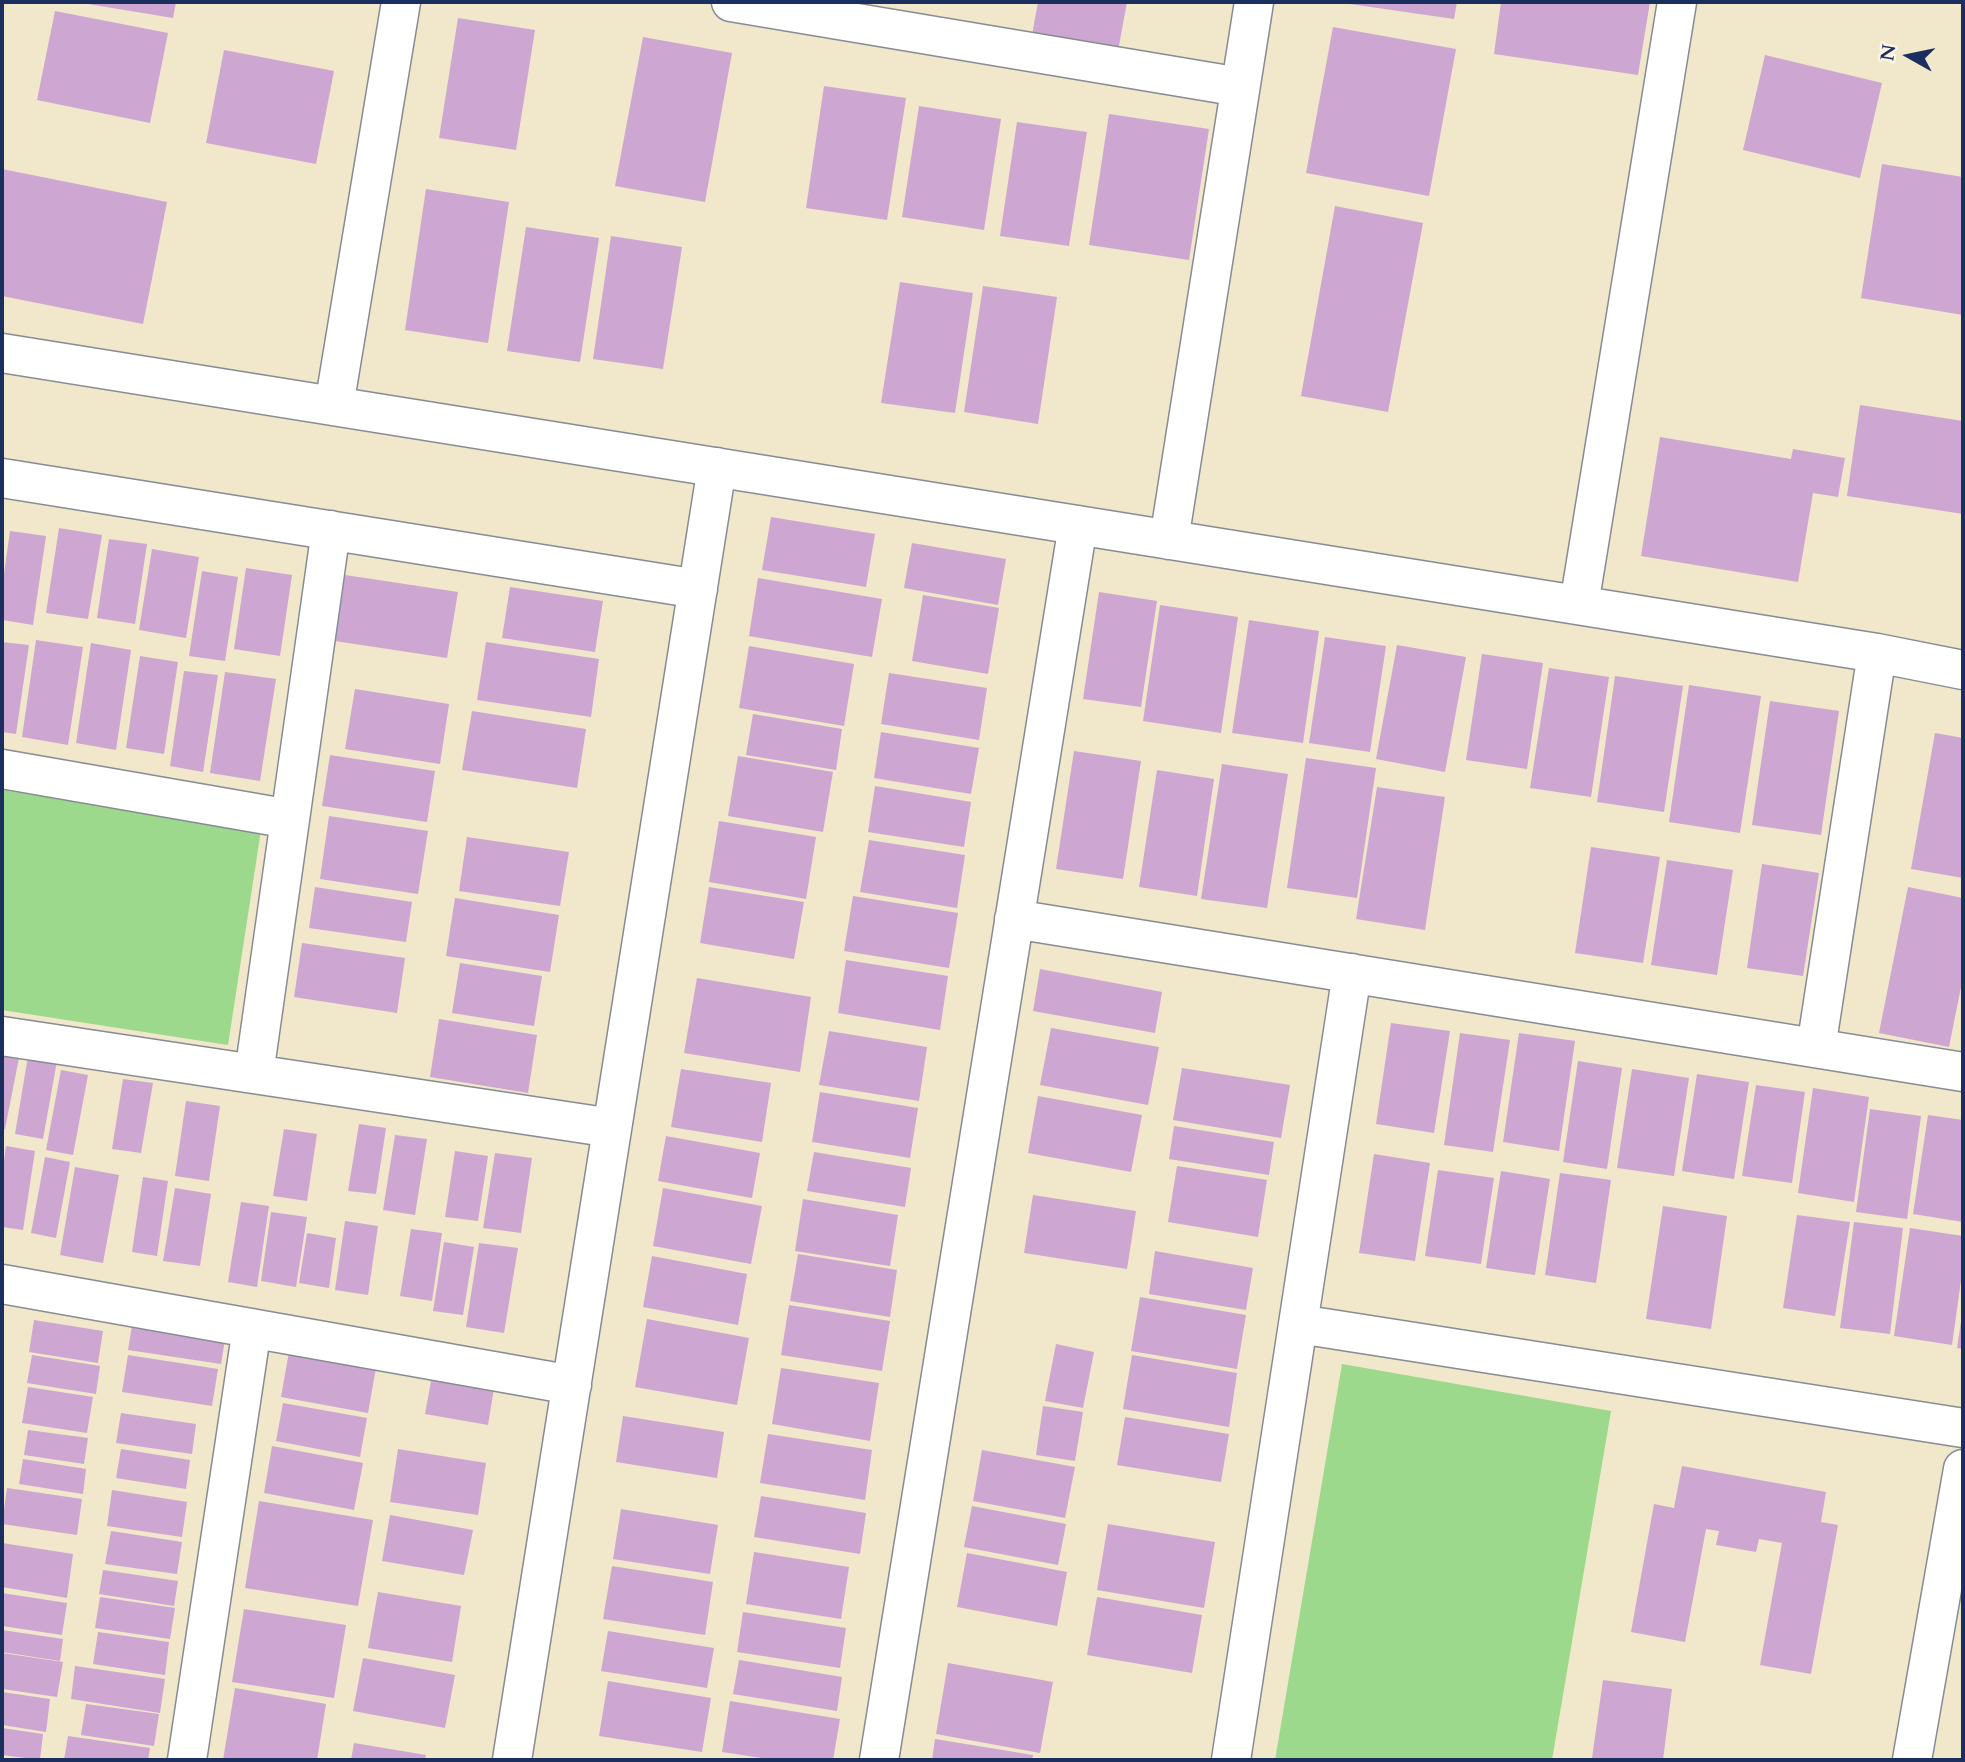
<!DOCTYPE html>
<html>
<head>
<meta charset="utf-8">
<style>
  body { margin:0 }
  #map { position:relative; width:1965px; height:1762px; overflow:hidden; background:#f1e7cb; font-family:Cardo,serif }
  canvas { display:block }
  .frame { position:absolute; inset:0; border:4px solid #1b2f5e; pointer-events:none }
  .north { position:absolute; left:1874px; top:21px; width:70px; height:70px; -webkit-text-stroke:5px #fcf5e5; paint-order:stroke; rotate:279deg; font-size:19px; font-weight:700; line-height:28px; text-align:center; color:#1b2f5e }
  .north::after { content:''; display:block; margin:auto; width:24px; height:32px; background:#1b2f5e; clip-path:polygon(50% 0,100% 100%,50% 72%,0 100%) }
</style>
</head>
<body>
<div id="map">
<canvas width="1965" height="1762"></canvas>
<div class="frame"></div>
<div class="north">N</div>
</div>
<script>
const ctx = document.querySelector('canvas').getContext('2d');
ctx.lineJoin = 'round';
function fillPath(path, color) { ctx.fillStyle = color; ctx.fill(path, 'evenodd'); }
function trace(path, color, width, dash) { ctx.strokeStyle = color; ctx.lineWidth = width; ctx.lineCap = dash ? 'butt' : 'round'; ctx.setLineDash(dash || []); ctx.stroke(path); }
const green = new Path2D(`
  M2,790l259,40 -33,215 -226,-35z
  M1342,1364l269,47 -59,349h-277z`);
const building = new Path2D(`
  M82,2h94l-3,16 -91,-15z
  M1038,2h89l-9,49 -86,-16z
  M1343,2h114l-3,17 -111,-16z
  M1501,2h149l-12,73 -144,-21z
  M55,11l113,22 -18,90 -113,-23z
  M458,18l77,12 -19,120 -77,-12z
  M1333,27l123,22 -27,147 -123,-23z
  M643,37l89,16 -27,149 -90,-16z
  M224,50l110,21 -18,93 -110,-21z
  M1765,55l117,28 -22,95 -117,-28z
  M824,86l82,12 -19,122 -81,-12z
  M919,106l82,13 -17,111 -82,-13z
  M1109,114l100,15 -20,131 -100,-15z
  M1017,122l70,10 -18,114 -69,-10z
  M1882,164l81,13v138l-102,-17z
  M2,169l165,33 -24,122 -141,-28z
  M426,189l83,13 -21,141 -83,-13z
  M1335,206l88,17 -35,189 -87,-16z
  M526,227l73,11 -19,124 -73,-11z
  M611,236l71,11 -19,122 -70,-10z
  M900,282l73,11 -18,120 -74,-10z
  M983,286l74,11 -19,127 -74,-12z
  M1860,405l103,16v93l-116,-18z
  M1660,437l131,22 2,-10 52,9 -7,39 -25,-4 -15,89 -157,-26z
  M771,517l104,17 -9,53 -104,-17z
  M59,528l43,7 -14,84 -42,-6z
  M10,531l36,5 -13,89 -31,-5v-32z
  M109,539l38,5 -12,80 -38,-6z
  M912,543l94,16 -8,46 -94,-17z
  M152,549l47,8 -13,81 -47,-8z
  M246,568l46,7 -12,81 -46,-7z
  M202,571l36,6 -13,84 -36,-5z
  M345,575l113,17 -11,66 -112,-17z
  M758,578l124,21 -10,58 -123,-21z
  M510,587l93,14 -8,51 -93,-14z
  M1099,592l58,9 -16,106 -58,-8z
  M923,595l76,13 -11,66 -76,-13z
  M1160,605l78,12 -17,116 -78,-12z
  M1249,620l70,11 -16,112 -71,-10z
  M1325,637l61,9 -16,106 -61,-9z
  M36,640l47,7 -15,98 -46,-8z
  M2,642l27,3 -13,89 -14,-2z
  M486,642l113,17 -8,58 -114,-17z
  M91,643l40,7 -15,100 -40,-7z
  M1397,645l69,12 -21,115 -69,-13z
  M749,646l105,18 -10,62 -105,-18z
  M1482,654l61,9 -16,106 -61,-9z
  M140,656l38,6 -14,92 -38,-6z
  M1549,668l60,9 -18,120 -61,-9z
  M184,671l34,4 -15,97 -33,-6z
  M225,672l51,7 -16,102 -50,-8z
  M889,673l98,15 -8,52 -98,-16z
  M1615,676l68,10 -19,126 -67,-10z
  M1689,685l72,11 -21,137 -71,-11z
  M355,689l94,15 -9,60 -95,-15z
  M1770,701l69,10 -18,124 -69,-10z
  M472,711l114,18 -9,59 -115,-18z
  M753,714l89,15 -6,41 -90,-15z
  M881,732l98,16 -8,46 -97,-16z
  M1935,733l28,5v140l-52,-9z
  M1074,751l67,10 -18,118 -67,-10z
  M330,755l105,16 -8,51 -105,-16z
  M738,756l95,16 -10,60 -95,-16z
  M1306,758l70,10 -19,130 -70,-10z
  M1222,764l66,10 -21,134 -66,-9z
  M1157,770l57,9 -17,117 -58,-9z
  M875,786l96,16 -7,45 -96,-15z
  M1377,787l68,10 -20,133 -69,-11z
  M329,816l99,15 -10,63 -98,-15z
  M719,821l97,16 -10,62 -97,-17z
  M467,837l102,15 -9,54 -101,-15z
  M869,840l96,15 -8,53 -97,-16z
  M1591,847l69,10 -17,106 -68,-10z
  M1667,860l66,10 -16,105 -66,-10z
  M1762,864l57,9 -16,103 -56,-8z
  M315,887l97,15 -6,40 -97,-14z
  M709,887l95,15 -10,57 -94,-16z
  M1908,887l55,11v79l-14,70 -70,-14z
  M853,896l105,17 -9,55 -105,-17z
  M455,898l104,17 -9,57 -104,-16z
  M302,943l103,15 -8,55 -103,-16z
  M846,960l102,16 -8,54 -102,-17z
  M460,963l82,13 -8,50 -82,-13z
  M1040,969l122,23 -7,41 -122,-22z
  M697,978l114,19 -11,75 -116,-19z
  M439,1019l98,16 -9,58 -98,-16z
  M1391,1023l59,8 -16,102 -58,-9z
  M1051,1028l108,19 -11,58 -108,-20z
  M829,1031l98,16 -8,54 -100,-16z
  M1460,1033l50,7 -17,112 -49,-7z
  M1519,1033l56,8 -16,110 -56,-9z
  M2,1055l17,3 -14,71h-3z
  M28,1056l29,5 -14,78 -28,-5z
  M1578,1061l44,7 -15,101 -44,-7z
  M1182,1068l108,17 -9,53 -108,-18z
  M681,1069l90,14 -9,59 -91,-15z
  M1632,1069l57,9 -15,98 -57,-8z
  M61,1070l27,5 -15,80 -27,-5z
  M1697,1074l52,8 -15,97 -52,-8z
  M123,1079l30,4 -12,70 -29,-4z
  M1756,1085l49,7 -13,91 -50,-7z
  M1813,1088l56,9 -15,105 -56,-9z
  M820,1092l98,16 -8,50 -98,-16z
  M1038,1096l104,19 -11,57 -103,-19z
  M186,1101l34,5 -11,75 -34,-5z
  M1870,1109l51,7 -14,103 -51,-7z
  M1928,1115l35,5v102l-50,-8z
  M359,1124l27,4 -10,66 -28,-3z
  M1174,1126l100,16 -5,33 -100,-16z
  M284,1129l33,5 -10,67 -34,-5z
  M395,1135l32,4 -12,76 -32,-5z
  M666,1136l94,17 -8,45 -94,-17z
  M6,1146l29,5 -12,79 -21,-3v-53z
  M455,1151l33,5 -10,65 -33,-4z
  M814,1152l97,16 -6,39 -98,-16z
  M495,1153l37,5 -11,75 -38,-5z
  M1374,1154l56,9 -15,98 -56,-8z
  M45,1157l25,5 -14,76 -25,-5z
  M1177,1166l90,14 -9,57 -90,-15z
  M75,1167l44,8 -16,88 -43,-8z
  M1438,1170l56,8 -13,86 -56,-8z
  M1501,1171l49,8 -15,96 -49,-7z
  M1560,1173l51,7 -15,103 -51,-8z
  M143,1177l25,4 -11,75 -25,-4z
  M175,1188l36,6 -11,72 -37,-5z
  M663,1188l99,18 -11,58 -98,-18z
  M1033,1195l103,16 -9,58 -103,-16z
  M803,1199l95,16 -8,51 -95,-15z
  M241,1202l28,4 -12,81 -29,-5z
  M1663,1206l64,10 -16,113 -65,-10z
  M271,1212l36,5 -11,70 -35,-6z
  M1797,1215l53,7 -15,94 -52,-8z
  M345,1221l33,5 -10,69 -33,-5z
  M1854,1222l49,6 -13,106 -50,-6z
  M1910,1228l53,8v30l-11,79 -58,-9z
  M411,1229l31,4 -10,68 -32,-5z
  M307,1233l29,5 -7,50 -30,-5z
  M444,1242l30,5 -11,68 -30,-4z
  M479,1243l39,5 -14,85 -38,-6z
  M1155,1251l98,17 -7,42 -97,-16z
  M798,1254l99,16 -7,47 -100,-16z
  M652,1256l95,18 -9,51 -95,-18z
  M1140,1297l106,18 -9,54 -106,-18z
  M789,1305l101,16 -8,50 -101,-16z
  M134,1313l93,14 -6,37 -93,-14z
  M1962,1315h1v34l-6,-1z
  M647,1319l102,19 -12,67 -102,-18z
  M34,1320l69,11 -5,32 -69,-11z
  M1056,1344l38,8 -11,56 -38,-7z
  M290,1346l87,16 -9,51 -87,-16z
  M32,1355l68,11 -4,28 -69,-11z
  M128,1355l90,14 -6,37 -90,-14z
  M1132,1355l105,18 -8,54 -106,-18z
  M434,1365l62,11 -8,49 -63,-11z
  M781,1368l98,15 -9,58 -98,-17z
  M28,1387l65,10 -6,36 -65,-10z
  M283,1403l84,15 -7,39 -84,-16z
  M1043,1406l40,6 -8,49 -39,-6z
  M121,1413l75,11 -4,30 -76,-11z
  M623,1416l101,16 -7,46 -101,-16z
  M1125,1417l104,17 -8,48 -104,-17z
  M28,1430l60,8 -4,26 -60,-9z
  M768,1434l104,16 -7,50 -105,-17z
  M272,1446l91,17 -9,47 -90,-17z
  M121,1449l69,11 -4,29 -70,-11z
  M398,1449l88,14 -8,52 -88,-13z
  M982,1450l93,17 -10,51 -92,-17z
  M23,1459l63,10 -3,25 -64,-10z
  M1682,1466l144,26 -5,30 17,3 -27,149 -51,-9 22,-122 -23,-4 -3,13 -40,-7 3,-14 -13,-2 -21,113 -54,-10 23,-128 20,4z
  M7,1488l75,11 -5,36 -75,-11z
  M112,1490l75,12 -5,35 -75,-11z
  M761,1496l105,17 -6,41 -106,-17z
  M259,1501l114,19 -15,86 -113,-18z
  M972,1506l94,18 -8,41 -94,-18z
  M621,1509l97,16 -8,49 -97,-15z
  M390,1515l83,15 -9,45 -82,-14z
  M1108,1524l107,18 -11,66 -107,-18z
  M111,1531l71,11 -5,32 -72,-10z
  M2,1543l71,11 -6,44 -65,-11z
  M754,1552l95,15 -8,52 -95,-15z
  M967,1553l100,19 -10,54 -100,-19z
  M612,1566l101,16 -8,53 -102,-16z
  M103,1570l75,11 -4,25 -75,-12z
  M378,1592l83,14 -9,56 -84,-14z
  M2,1593l65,10 -5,32 -60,-9z
  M100,1597l75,11 -5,31 -75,-11z
  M1097,1597l105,18 -10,58 -105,-18z
  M244,1609l102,16 -12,73 -102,-16z
  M743,1612l103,16 -6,40 -103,-16z
  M2,1630l61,9 -3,22 -58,-9z
  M608,1631l106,17 -7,40 -106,-17z
  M98,1632l71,10 -4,33 -72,-11z
  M2,1653l61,9 -6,35 -55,-8z
  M363,1658l92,17 -10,53 -92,-17z
  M739,1660l103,17 -5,34 -104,-17z
  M948,1663l105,19 -13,71 -104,-19z
  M75,1666l90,13 -5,34 -89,-14z
  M1603,1680l69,9 -9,71h-52l-19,-2z
  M608,1681l103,17 -9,54 -103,-16z
  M235,1688l91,16 -9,56h-94z
  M2,1692l48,7 -4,33 -44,-7z
  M730,1701l110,18 -7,41h-58l-53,-8z
  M86,1704l73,10 -5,32 -73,-11z
  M2,1728l41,6 -3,26 -38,-5z
  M68,1736l82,12 -2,12h-84z
  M935,1739l98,16 -1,5h-100z
  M354,1743l72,12 -1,5h-74z`);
const minor = new Path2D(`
  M731,2l509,85
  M2,353l1875,300 86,17
  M334,406l67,-404
  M2,478l696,111
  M1169,540l85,-538
  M1579,605l98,-603
  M2,769l288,50
  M1014,919l949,153
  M2,1036l610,92
  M1816,1048l61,-395
  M254,1074l77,-544
  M2,1284l570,101
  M1299,1324l664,104
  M187,1760l65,-432
  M512,1760l205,-1293
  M879,1760l199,-1235
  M1231,1760l121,-787
  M1912,1760l51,-291`);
fillPath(green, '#9cd98d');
fillPath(building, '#cea6d2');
trace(minor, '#868b94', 41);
trace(minor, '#fff', 38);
</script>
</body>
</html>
